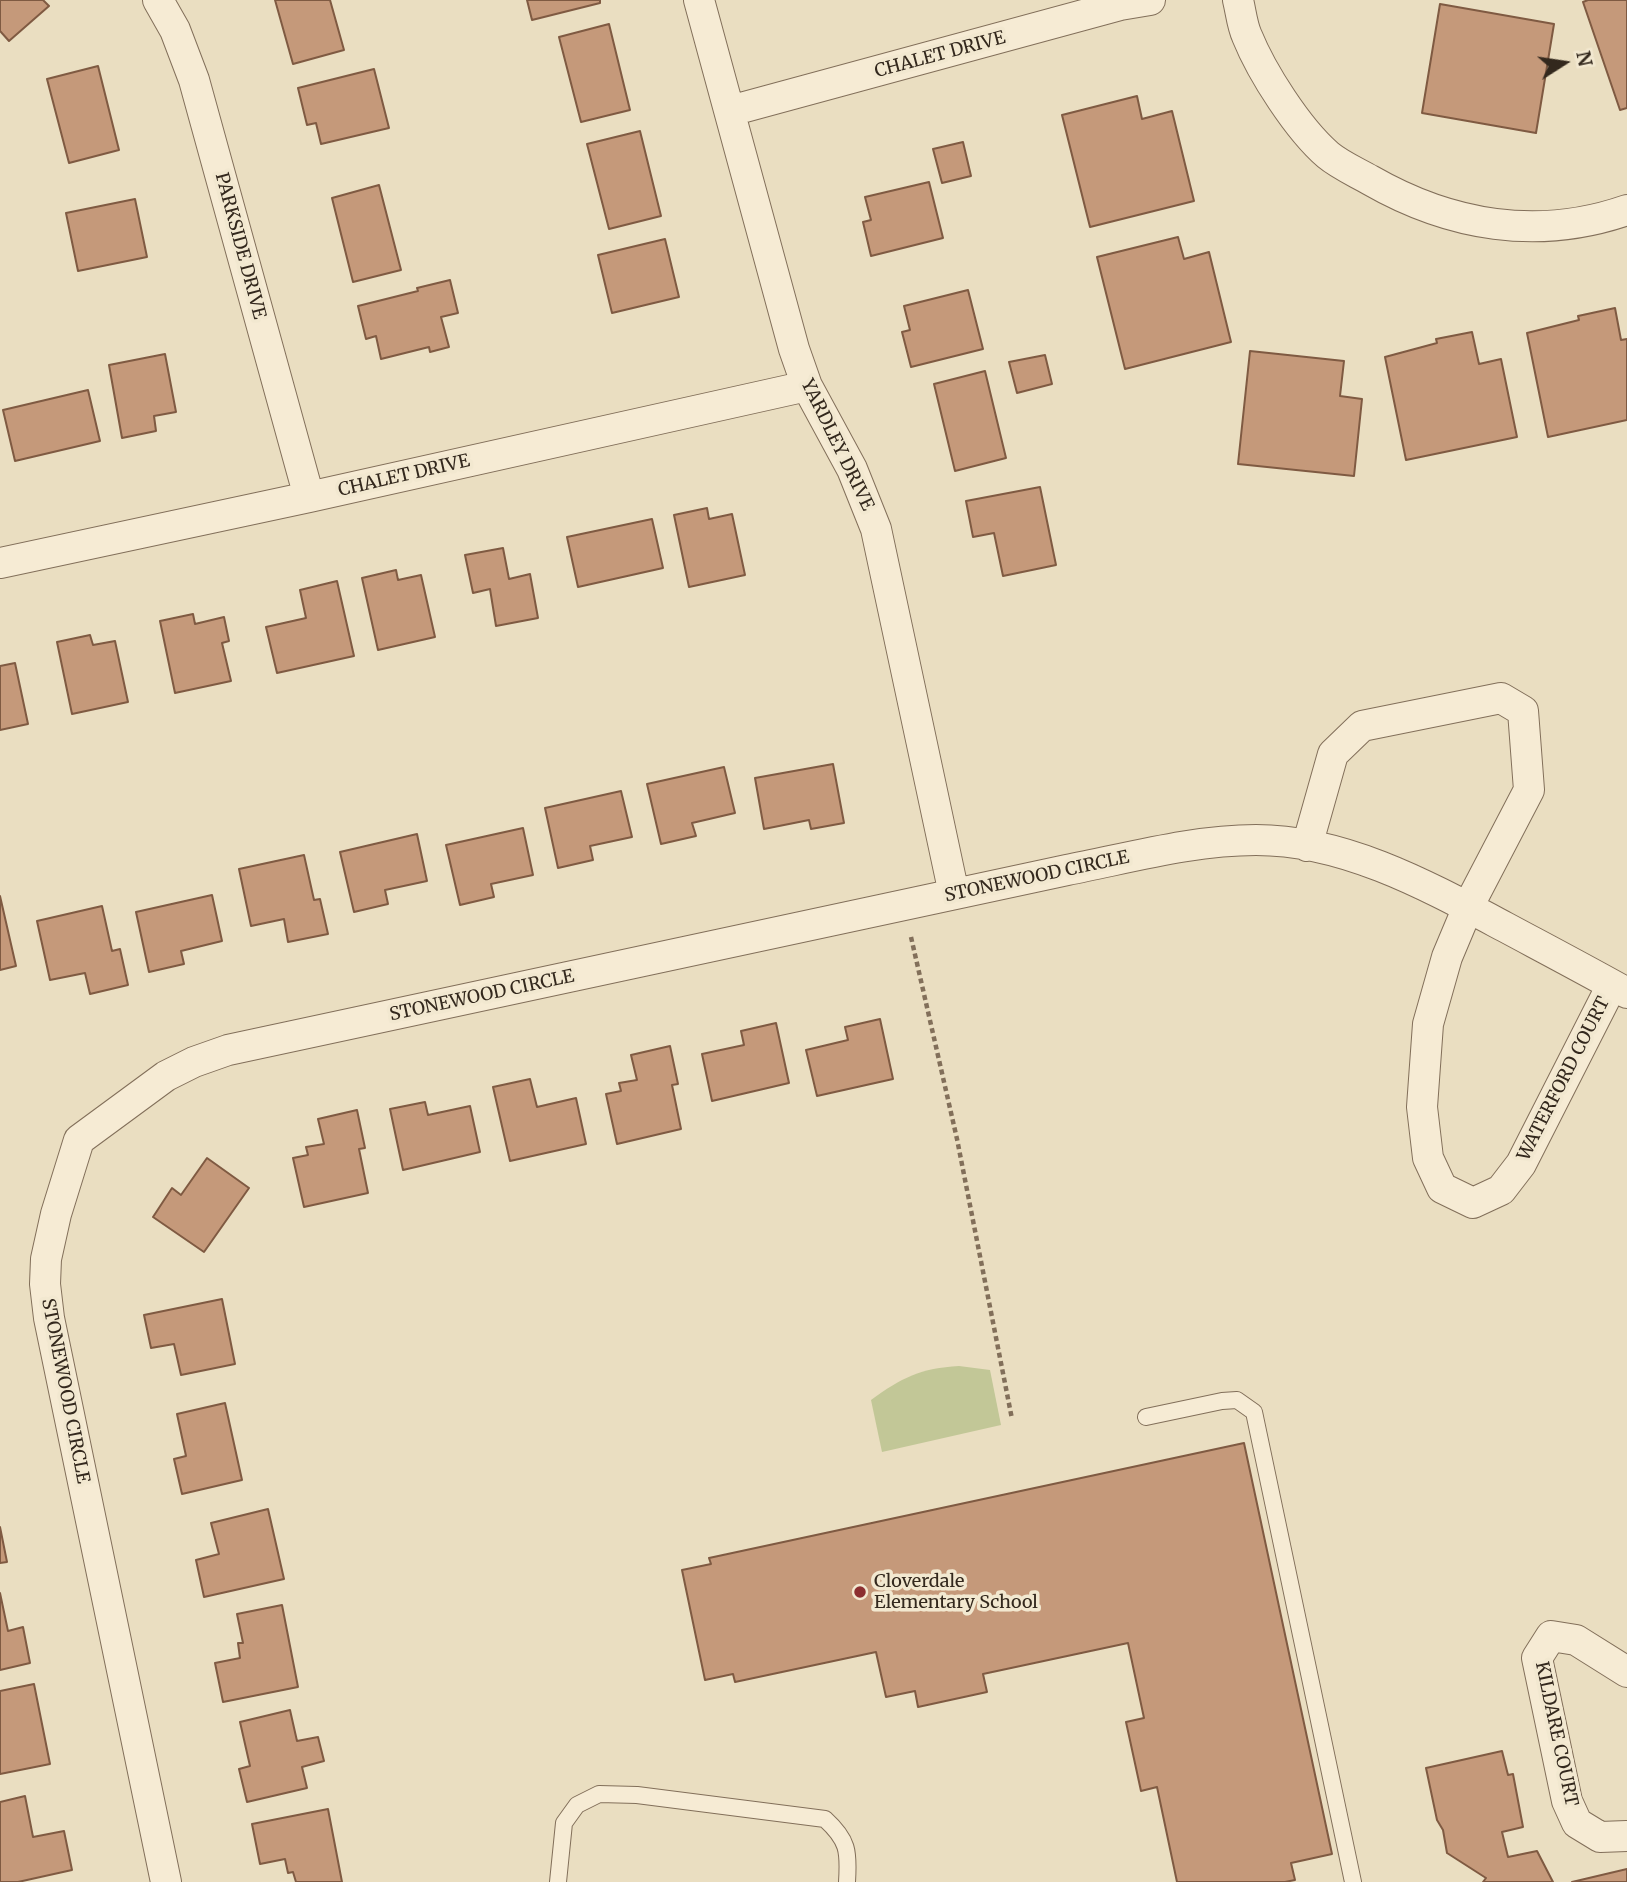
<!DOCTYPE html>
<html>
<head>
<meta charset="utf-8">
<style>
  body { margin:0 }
  #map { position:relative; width:1627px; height:1882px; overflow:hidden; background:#eadec1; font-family:Merriweather,serif }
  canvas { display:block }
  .north { position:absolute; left:1529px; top:28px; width:70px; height:70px; -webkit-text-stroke:5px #f2e8d0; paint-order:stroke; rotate:78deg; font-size:19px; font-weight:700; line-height:28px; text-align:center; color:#33281d }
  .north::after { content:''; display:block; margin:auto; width:24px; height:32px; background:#33281d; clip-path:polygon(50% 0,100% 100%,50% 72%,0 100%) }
</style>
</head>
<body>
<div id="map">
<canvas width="1627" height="1882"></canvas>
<div class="north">N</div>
</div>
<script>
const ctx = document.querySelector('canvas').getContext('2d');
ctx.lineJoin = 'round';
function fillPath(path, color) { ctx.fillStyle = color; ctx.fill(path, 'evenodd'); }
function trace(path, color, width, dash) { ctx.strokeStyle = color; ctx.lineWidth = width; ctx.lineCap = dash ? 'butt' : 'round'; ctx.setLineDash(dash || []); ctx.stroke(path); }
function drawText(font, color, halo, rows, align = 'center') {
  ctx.font = font + ' Merriweather,serif'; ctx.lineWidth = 7; ctx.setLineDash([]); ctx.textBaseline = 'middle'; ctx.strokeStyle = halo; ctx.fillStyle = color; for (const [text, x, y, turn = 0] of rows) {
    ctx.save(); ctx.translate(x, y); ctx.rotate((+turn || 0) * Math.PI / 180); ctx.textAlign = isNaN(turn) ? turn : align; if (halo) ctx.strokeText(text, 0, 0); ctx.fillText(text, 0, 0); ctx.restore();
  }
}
const green = new Path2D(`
  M959,1366l31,4 11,55 -119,27 -11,-52c30,-22 50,-32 88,-34z`);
const building = new Path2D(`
  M0,0h43l6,6 -40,35 -9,-10z
  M275,0h55l14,50 -51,14z
  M527,0h73v3l-68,17z
  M1588,0h39v108l-7,2 -37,-108z
  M1440,4l114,20 -18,109 -114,-20z
  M609,24l21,86 -49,12 -22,-85z
  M98,66l21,84 -50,13 -22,-84z
  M374,69l15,59 -68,16 -5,-21 -9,2 -9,-37z
  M1137,96l5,23 30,-8 22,90 -104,26 -28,-112z
  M640,131l21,85 -52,13 -22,-85z
  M963,142l8,34 -29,7 -9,-34z
  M929,182l14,56 -72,18 -8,-34 8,-2 -6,-23z
  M379,185l22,85 -48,12 -21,-84z
  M135,199l12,58 -69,14 -12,-58z
  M1178,237l6,22 25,-7 22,90 -106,27 -28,-112z
  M665,239l14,58 -67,16 -14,-58z
  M450,280l8,33 -17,4 8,30 -19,5 -1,-5 -48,12 -5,-23 -10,3 -8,-33 60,-15 -1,-3z
  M968,290l15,59 -72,18 -9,-35 8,-2 -6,-24z
  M1615,308l6,32 6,-1v81l-79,17 -21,-104 52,-13 -1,-4z
  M1472,332l7,32 22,-5 16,78 -111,23 -21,-103 52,-14 -1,-4z
  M1250,351l94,10 -4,35 22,3 -8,77 -116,-12z
  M165,354l11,58 -22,4 2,15 -34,7 -13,-73z
  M1045,355l7,29 -35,9 -8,-31z
  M985,371l21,87 -51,13 -21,-87z
  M88,390l12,51 -85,20 -12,-51z
  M1040,487l16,78 -53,11 -9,-43 -21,4 -7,-36z
  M707,508l2,11 23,-5 13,61 -56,12 -15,-72z
  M652,519l11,49 -85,19 -11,-50z
  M503,548l6,31 21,-5 8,44 -42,8 -6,-37 -17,4 -8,-38z
  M396,570l2,10 23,-5 14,62 -57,13 -16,-72z
  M337,581l17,75 -77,17 -11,-46 40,-9 -6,-28z
  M193,614l2,10 29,-7 5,24 -7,2 9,38 -56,12 -15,-72z
  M90,635l3,10 22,-4 13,61 -56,12 -15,-72z
  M15,663l13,61 -28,6v-64z
  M833,764l11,59 -33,6 -2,-9 -45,9 -9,-51z
  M724,767l11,46 -43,10 4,13 -35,8 -14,-60z
  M621,791l11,46 -42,9 3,14 -35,8 -13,-60z
  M523,828l10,47 -42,9 3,13 -34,8 -14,-60z
  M417,834l10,47 -42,9 3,14 -34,8 -14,-60z
  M304,855l10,45 6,-1 8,35 -40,8 -4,-23 -33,7 -12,-57z
  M212,895l10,46 -41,10 3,13 -35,8 -13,-60z
  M0,896l16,70 -16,4z
  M102,906l10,45 8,-2 8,36 -38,9 -5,-21 -35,7 -13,-59z
  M880,1019l13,60 -76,17 -11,-46 42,-10 -3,-13z
  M776,1023l13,60 -77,18 -10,-47 42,-9 -3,-14z
  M670,1046l8,38 -6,1 9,44 -64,15 -11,-50 15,-3 -2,-8 18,-3 -6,-25z
  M530,1079l7,28 39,-9 10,46 -76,17 -17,-74z
  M425,1102l3,13 42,-9 10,46 -77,18 -13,-61z
  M357,1110l8,38 -6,1 9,44 -64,14 -11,-49 15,-3 -2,-8 18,-3 -6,-25z
  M207,1158l42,30 -45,64 -51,-35 19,-29 9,7z
  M222,1299l13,65 -54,11 -7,-31 -23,4 -7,-33z
  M225,1403l17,77 -60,14 -8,-35 12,-3 -9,-42z
  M1244,1443l88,411 -41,9 4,17 -10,2h-108l-20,-95 -16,4 -15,-69 18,-4 -16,-75 -145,31 4,18 -69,15 -3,-16 -29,6 -10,-45 -141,30 -2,-8 -28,6 -23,-110 29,-6 -2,-6z
  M268,1509l16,70 -80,18 -8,-37 23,-6 -8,-31z
  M0,1527l7,35 -7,1z
  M0,1593l8,38 15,-4 7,36 -30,7z
  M282,1605l16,82 -75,15 -8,-39 25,-5 -2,-15h5l-6,-29z
  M34,1684l16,80 -50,10v-83z
  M290,1710l7,31 21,-4 6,24 -22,6 5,21 -60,14 -8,-33 11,-3 -10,-44z
  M1502,1751l6,24 5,-1 10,53 -21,5 6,25 29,-6 16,31h-70l3,-4 -39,-25 -4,-23 -6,-10 -11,-52z
  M25,1796l8,41 31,-6 8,39 -54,12h-18v-80z
  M328,1809l14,73h-46l-3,-10 -5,1 -3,-14 -25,5 -8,-40z
  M1627,1869v13h-55z`);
const path = new Path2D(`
  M911,937l46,202 55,280`);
const service = new Path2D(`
  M1146,1417l76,-16 15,-1 17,12 99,470
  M558,1882l6,-59 13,-18 22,-11 38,1 188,24c23,21 24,32 22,63`);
const minor = new Path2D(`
  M158,0l17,30 19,50 115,417
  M699,0l95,349 13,37 45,83 24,60 78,365
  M1238,0c3,12 4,25 9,36 15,37 51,93 81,119 12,10 28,17 42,25 80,46 168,61 257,30
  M730,111l390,-106 30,-5
  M0,563l309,-66 498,-111
  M1307,846l26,-92 29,-28 139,-28 22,13 6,79 -61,117 -21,50 -19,67 -6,83 6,51 14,30 31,15 28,-13 20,-26 91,-179
  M1627,1672l-51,-32 -25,-4 -14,22 30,143 10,22 23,14 27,-1
  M166,1882l-117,-564 -4,-34 1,-25 10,-45 23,-74 87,-64 28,-14 34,-12 839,-180c62,-12 126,-30 189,-30 89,0 172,46 249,87 41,22 81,43 122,66`);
const markers = [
  [860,1592,7,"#8c2f30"]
];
const streetNames = [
  ["CHALET DRIVE",940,55,-15],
  ["PARKSIDE DRIVE",240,246,75],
  ["YARDLEY DRIVE",837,445,64],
  ["CHALET DRIVE",404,476,-13],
  ["STONEWOOD CIRCLE",1037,877,-12],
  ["STONEWOOD CIRCLE",482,996,-12],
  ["WATERFORD COURT",1564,1079,-63],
  ["STONEWOOD CIRCLE",65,1391,79],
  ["KILDARE COURT",1556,1734,78]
];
const poiNames = [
  ["Cloverdale",874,1582],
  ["Elementary School",874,1603]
];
fillPath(green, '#c2c797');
fillPath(building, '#c5997a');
trace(building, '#7f5a42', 2);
trace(service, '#826f5a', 18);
trace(minor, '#826f5a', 32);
trace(path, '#826f5a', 4.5, [5, 3.5]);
trace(service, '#f6ebd4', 16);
trace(minor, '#f6ebd4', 30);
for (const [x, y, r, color] of markers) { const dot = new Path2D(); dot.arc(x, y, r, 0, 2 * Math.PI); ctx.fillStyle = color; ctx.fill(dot); trace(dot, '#f2e8d0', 2.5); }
drawText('18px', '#33281d', '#f2e8d0', streetNames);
drawText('18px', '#33281d', '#f2e8d0', poiNames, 'left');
</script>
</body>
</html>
